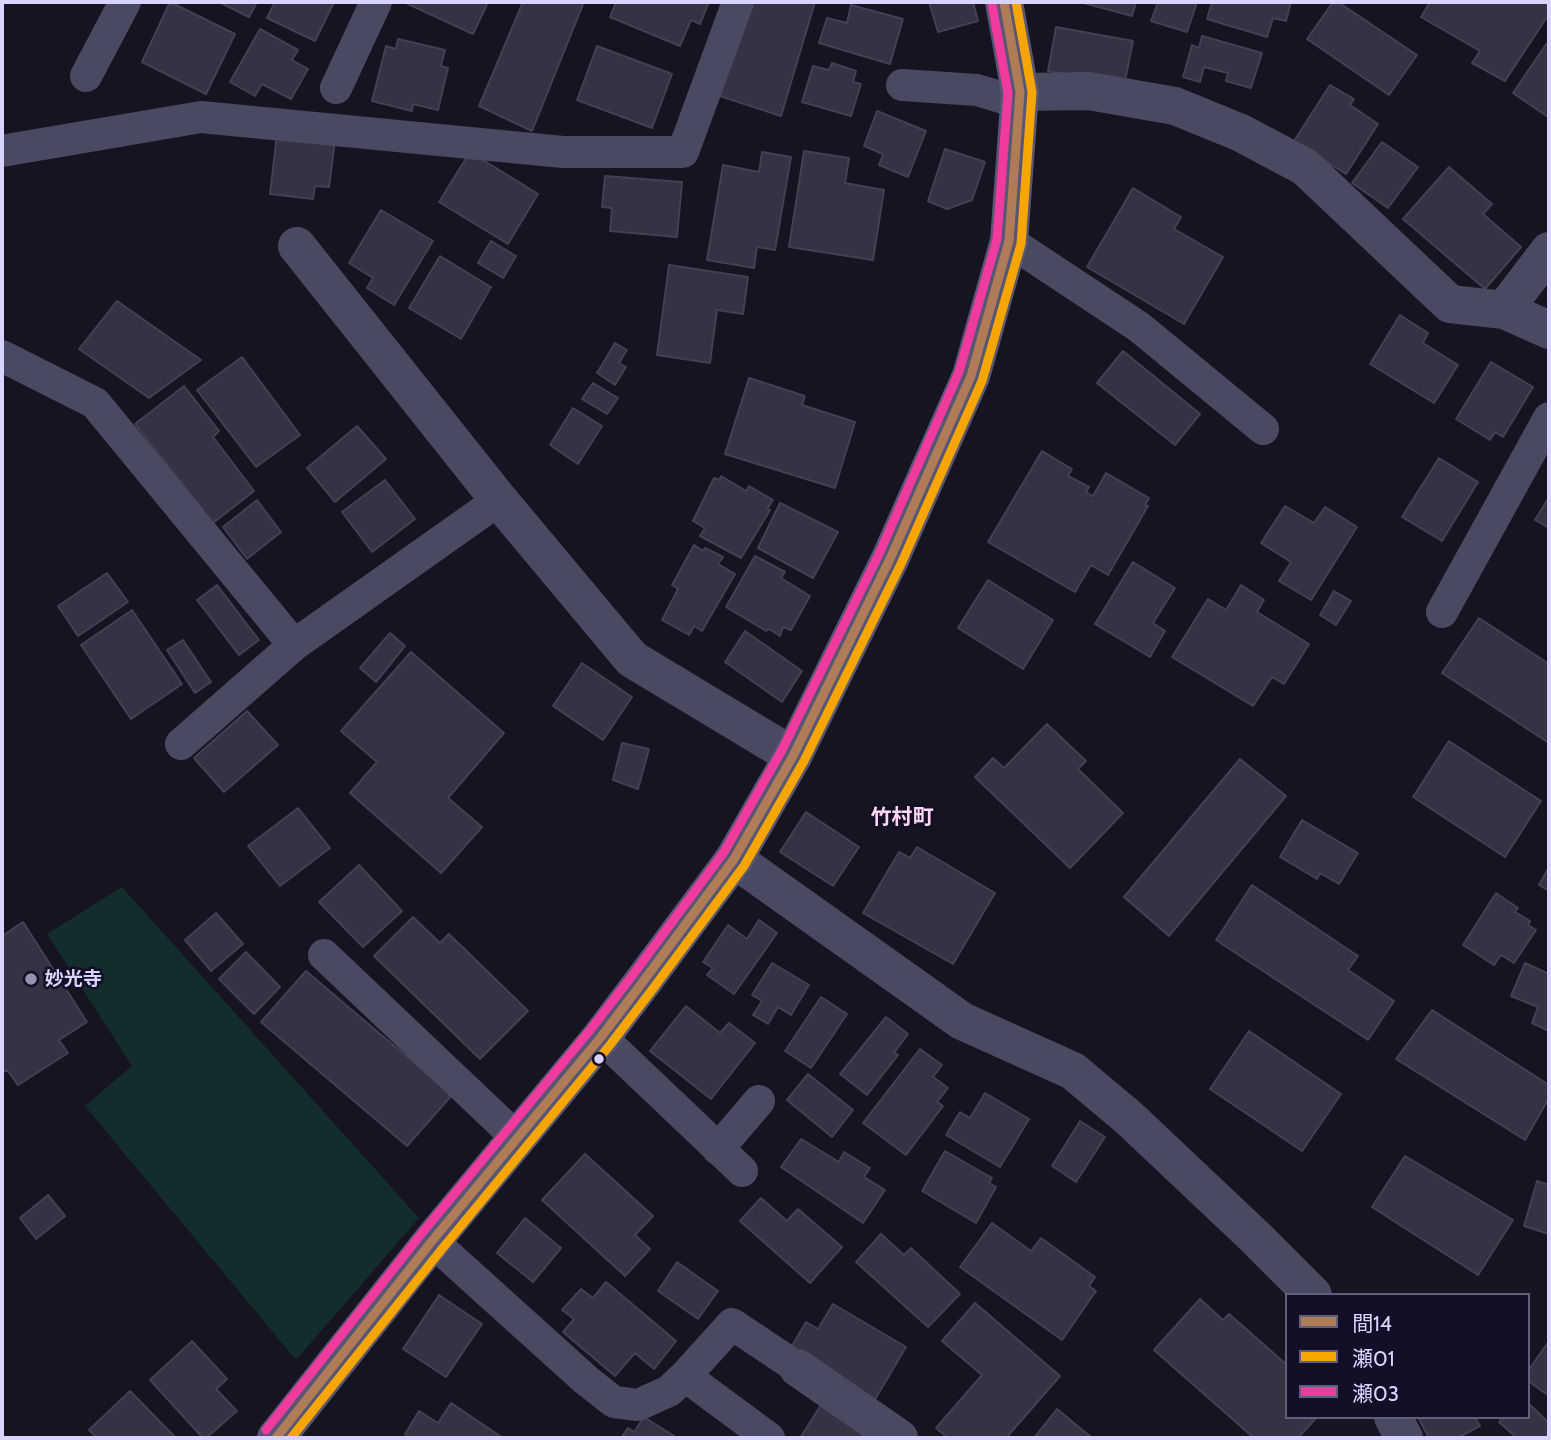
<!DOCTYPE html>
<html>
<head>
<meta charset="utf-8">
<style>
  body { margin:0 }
  #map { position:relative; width:1551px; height:1440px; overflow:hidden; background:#161421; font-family:Cabin,"Noto Sans JP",sans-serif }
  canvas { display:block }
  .frame { position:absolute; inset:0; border:4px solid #d9d4ff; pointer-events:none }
  .legend { position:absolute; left:1285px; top:1293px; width:245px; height:126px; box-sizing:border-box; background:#130f26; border:2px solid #625e7d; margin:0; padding:9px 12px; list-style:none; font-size:21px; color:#d9d4ff }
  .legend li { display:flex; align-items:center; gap:14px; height:35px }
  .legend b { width:35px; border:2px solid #625e7d }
</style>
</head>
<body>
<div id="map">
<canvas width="1551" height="1440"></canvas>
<div class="frame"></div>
<ul class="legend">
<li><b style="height:9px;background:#b07c57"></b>間14</li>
<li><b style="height:9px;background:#f7a600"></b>瀬01</li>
<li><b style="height:9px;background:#f13a9d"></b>瀬03</li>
</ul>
</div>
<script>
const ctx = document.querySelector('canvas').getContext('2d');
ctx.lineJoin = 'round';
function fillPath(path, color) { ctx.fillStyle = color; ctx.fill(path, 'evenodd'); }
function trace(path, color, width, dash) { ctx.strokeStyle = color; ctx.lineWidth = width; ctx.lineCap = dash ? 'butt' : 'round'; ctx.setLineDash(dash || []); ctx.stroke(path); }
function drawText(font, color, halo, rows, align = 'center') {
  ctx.font = font + ' Cabin,"Noto Sans JP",sans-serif'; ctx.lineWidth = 5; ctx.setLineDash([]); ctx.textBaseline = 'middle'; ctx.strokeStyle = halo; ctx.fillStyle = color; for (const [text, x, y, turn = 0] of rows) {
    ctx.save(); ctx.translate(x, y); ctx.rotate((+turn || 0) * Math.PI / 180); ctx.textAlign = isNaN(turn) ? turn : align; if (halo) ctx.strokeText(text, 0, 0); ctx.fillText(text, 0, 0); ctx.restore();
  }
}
const green = new Path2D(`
  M122,887l297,331 -123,142 -211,-254 47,-40 -85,-132z`);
const building = new Path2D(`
  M170,2l65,32 -29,60 -64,-32z
  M219,2h38l-8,15z
  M275,2h59l-19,39 -48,-23z
  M408,2h80l-15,32 -65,-30z
  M523,2h61l-52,129 -53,-25z
  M616,2h93l-9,22 -9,-4 -11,26 -70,-29z
  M750,2h65l-34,114 -61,-20z
  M929,2h44l5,19 -40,11z
  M1080,2h56l-4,14z
  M1158,2h39l-10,30 -36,-11z
  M1212,2h79l-5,19 -13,-3 -6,19 -60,-18z
  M1333,2h5l79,53 -28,40 -82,-56z
  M1430,2h119v12l-44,67 -33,-18 8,-12 -59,-34z
  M851,5l52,14 -13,45 -71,-21 8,-25 20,5z
  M1056,27l77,14 -9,45 -76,-15z
  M260,29l38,21 -6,10 16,9 -17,30 -29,-15 -7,12 -25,-14z
  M1202,36l60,17 -11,35 -25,-7 2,-8 -24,-6 -4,15 -17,-5 9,-32 7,3z
  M398,39l47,11 -4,16 7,2 -10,42 -25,-6 -1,7 -40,-10 14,-55 10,3z
  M1547,43l2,1 -1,73 -35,-24z
  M597,46l75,28 -20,54 -75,-28z
  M832,63l24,8 -3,11 8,2 -10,32 -49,-14 11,-36 16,4z
  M1330,85l24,14 -4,6 28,19 -32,50 -52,-33z
  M877,111l49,20 -18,46 -29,-12 4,-11 -19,-8z
  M277,134l58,7 -6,46 -14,-1 -2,13 -43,-5z
  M1382,142l36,25 -30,41 -36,-25z
  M945,149l40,13 -13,38 -25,9 -19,-8z
  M804,151l45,7 -4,25 39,7 -11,70 -84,-13z
  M470,152l68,42 -30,50 -69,-42z
  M762,152l29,5 -16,93 -18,-3 -3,21 -47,-8 16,-95 36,7z
  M1449,167l43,37 -9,10 38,33 -36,42 -82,-70z
  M605,176l77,6 -5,55 -67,-6 2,-23 -10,-1z
  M1133,188l48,29 -7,12 49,28 -39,67 -97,-57z
  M381,210l52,31 -39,64 -27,-17 6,-10 -24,-15z
  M491,241l25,15 -13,22 -25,-15z
  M440,256l51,31 -30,52 -52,-31z
  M669,265l79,12 -5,37 -26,-4 -7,53 -53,-8z
  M117,301l84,59 -52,38 -70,-49z
  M1400,315l28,18 -5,10 35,22 -24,38 -64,-39z
  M615,343l12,7 -8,13 7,4 -11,18 -18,-12z
  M1123,351l77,63 -25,31 -78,-62z
  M242,357l58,78 -44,32 -59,-77z
  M1491,362l42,25 -30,50 -8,-5 -5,8 -34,-21z
  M749,378l56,18 -3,9 53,17 -20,66 -110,-34z
  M593,383l25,15 -11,16 -25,-15z
  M184,386l35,45 -6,6 41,54 -41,32 -78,-99z
  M573,408l29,18 -24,38 -28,-19z
  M357,426l29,33 -51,43 -28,-34z
  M1042,451l30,18 -4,7 21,11 -3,5 7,4 13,-23 43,25 -4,7 3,1 -40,69 -17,-10 -16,27 -87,-50z
  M1439,458l39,24 -36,59 -40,-24z
  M721,476l25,15 3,-5 24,14 -6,9 3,1 -29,48 -41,-22 5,-8 -12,-7 21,-43 6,2z
  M385,480l30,39 -43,33 -30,-40z
  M1549,497v31l-14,-8z
  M257,500l24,32 -34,27 -24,-32z
  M780,503l58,29 -25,46 -55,-30z
  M1285,506l29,17 11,-16 32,20 -46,73 -32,-19 12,-19 -30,-19z
  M694,545l9,6 2,-3 18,9 -5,7 17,10 -33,57 -8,-5 -5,9 -27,-15 16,-31 -6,-4z
  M755,556l30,16 -4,6 29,18 -19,34 -8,-3 -3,9 -11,-7 -3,2 -40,-24z
  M1133,562l42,26 -22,35 12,8 -15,26 -55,-33z
  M107,573l21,29 -50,34 -20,-30z
  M988,580l65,40 -30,49 -65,-41z
  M217,585l42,55 -20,15 -42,-55z
  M1241,585l23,15 -7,12 52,32 -25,40 -12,-7 -19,29 -81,-49 36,-58 18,11z
  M1334,591l17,10 -15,24 -16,-10z
  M132,610l50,74 -51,35 -50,-74z
  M1479,618l70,46v79l-107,-70z
  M745,631l57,40 -20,31 -57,-40z
  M390,633l15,13 -29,36 -16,-14z
  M183,640l28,42 -16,11 -28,-43z
  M411,652l93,81 -56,65 34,29 -41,46 -91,-80 27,-31 -36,-31z
  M582,663l50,34 -29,43 -50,-34z
  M247,711l31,34 -54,47 -30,-34z
  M1047,724l39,37 -8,8 45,44 -53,55 -95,-91 18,-19 11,10z
  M1449,741l92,60 -36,56 -92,-60z
  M622,743l27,6 -11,40 -25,-9z
  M1240,759l46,37 -117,140 -45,-39z
  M298,808l32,40 -50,38 -32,-40z
  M806,812l53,35 -26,39 -53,-34z
  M1302,820l56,33 -19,31 -19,-11 -3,6 -37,-22z
  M917,847l78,46 -42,71 -90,-51 36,-61 11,6z
  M359,865l43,46 -39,36 -44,-45z
  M1549,867v24l-10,-6z
  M1252,885l106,71 -10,14 46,31 -26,39 -152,-100z
  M1496,893l22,15 -3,4 15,9 -2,4 8,5 -22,33 -13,-8 -7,10 -31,-20z
  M216,913l27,31 -32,27 -26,-31z
  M413,917l27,26 9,-9 79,77 -48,48 -106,-103z
  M759,920l18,13 -43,61 -27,-19 6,-7 -10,-6 25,-37 19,14z
  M23,922l64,100 -28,18 9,13 -50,32 -11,-15 -5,3v-137z
  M246,952l34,35 -26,27 -35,-35z
  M772,963l37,22 -18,30 -13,-8 -10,17 -15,-9 9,-14 -10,-6z
  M1525,963l24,11v57l-17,-8 6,-16 -27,-11z
  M306,971l146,124 -45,51 -146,-124z
  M821,997l26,17 -36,54 -26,-17z
  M686,1006l34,27 9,-10 26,20 -44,56 -61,-48z
  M1432,1010l117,75v13l-24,42 -129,-81z
  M886,1017l22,17 -14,19 4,2 -31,40 -27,-21z
  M1249,1031l92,63 -39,57 -92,-62z
  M920,1049l22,16 -9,12 15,11 -11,14 6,4 -37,49 -43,-32z
  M808,1074l45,36 -21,27 -45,-37z
  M985,1093l44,26 -29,48 -54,-32 14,-23 10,6z
  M1080,1121l25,16 -29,45 -24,-16z
  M801,1139l38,23 5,-10 26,16 -6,9 21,13 -22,33 -82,-56z
  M945,1151l47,27 -3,5 7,4 -20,36 -54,-32z
  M585,1154l68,62 -18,19 15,14 -25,27 -83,-76z
  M1405,1156l108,64 -35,55 -106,-68z
  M1537,1181l12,4v49l-25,-8z
  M48,1195l17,21 -29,23 -16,-21z
  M761,1198l26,23 11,-12 44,38 -32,36 -70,-62z
  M525,1218l36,30 -28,34 -36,-29z
  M992,1223l39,28 10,-13 54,39 -6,9 7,5 -34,49 -102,-73z
  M881,1234l23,21 7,-7 49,46 -32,33 -72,-65z
  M677,1262l41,29 -20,28 -40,-28z
  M606,1282l70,59 -22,28 -19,-16 -20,23 -52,-44 11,-13 -12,-9 19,-21 12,9z
  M439,1295l43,29 -36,53 -43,-28z
  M1200,1299l23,21 6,-6 58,51v52h30l-19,21h-44l-100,-88z
  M975,1303l85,73 -54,62h-58l-12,-10 46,-53 -40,-34z
  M833,1304l73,43 -33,56 -84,-52 17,-29 12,7z
  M192,1341l35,38 -11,10 21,22 -31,27h-3l-53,-58z
  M1549,1341v55l-21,-15v-10z
  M130,1391l46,47h-79l-8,-8z
  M451,1403l52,35h-92l-6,-4 14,-23 19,12z
  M1528,1403l21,20v15h-32l-18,-16 4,-5h25z
  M821,1405l52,33h-73z
  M1057,1409l35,29h-58z
  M644,1417l33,21h-56l7,-10 6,4z
  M1418,1417h57l5,9 -23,12h-28z`);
const service = new Path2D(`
  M86,76l39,-74
  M902,85l75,5 43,13
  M336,88l40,-86
  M2,151l199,-34 362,35h120l55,-150
  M1009,241l130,86 124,102
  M2,356l93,47 199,242
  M1442,612l107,-194
  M181,744l113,-99 205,-145
  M324,955l193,183
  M601,1037l141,134
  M718,1149l41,-48
  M432,1241l154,139 28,22 24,3 31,-14 16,-15 47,-52 66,44
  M685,1376l84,62`);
const pedestrian = new Path2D(`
  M798,1368l101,70`);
const minor = new Path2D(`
  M1020,92l69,-1 86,15 66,27 64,34 145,137 54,6 45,20
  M297,246l202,254 133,159 161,97
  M1504,310l45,-59
  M734,859l228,162 111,50 56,47 126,119 58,58
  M1393,1417l11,21`);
const secondary = new Path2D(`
  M276,1438l156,-197 169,-204 41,-54 92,-124 59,-103 97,-197 81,-183 38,-135 11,-149 -16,-90`);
const bus1 = new Path2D(`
  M276,1438l156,-197 169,-204 41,-54 92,-124 59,-103 97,-197 81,-183 38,-135 11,-149 -16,-90`);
const bus2 = new Path2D(`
  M291,1438l151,-189 168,-204 42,-55 92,-124 60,-105 97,-197 81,-183 39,-137 11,-152 -16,-90`);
const bus3 = new Path2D(`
  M266,1430l156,-197 169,-204 41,-53 92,-124 58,-102 97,-196 80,-182 38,-133 11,-146 -16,-89`);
const markers = [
  [31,979,7,"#9591b1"],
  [599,1059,6,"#d9d4ff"]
];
const poiNames = [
  ["妙光寺",45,979]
];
const neighbourhoodNames = [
  ["竹村町",902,818]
];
fillPath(green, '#132c2d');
fillPath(building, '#343243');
trace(building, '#433f54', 2);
trace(service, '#4a4962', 32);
trace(pedestrian, '#4a4962', 38);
trace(minor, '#4a4962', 38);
trace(secondary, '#575674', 38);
trace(bus1, '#b07c57', 9);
trace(bus2, '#f7a600', 9);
trace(bus3, '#f13a9d', 9);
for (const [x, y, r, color] of markers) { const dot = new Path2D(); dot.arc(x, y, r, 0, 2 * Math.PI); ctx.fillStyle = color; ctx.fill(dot); trace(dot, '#130f26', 2.5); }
drawText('bold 19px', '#d9d4ff', '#130f26', poiNames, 'left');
drawText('bold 21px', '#ffd6f0', '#130f26', neighbourhoodNames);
</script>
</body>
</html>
